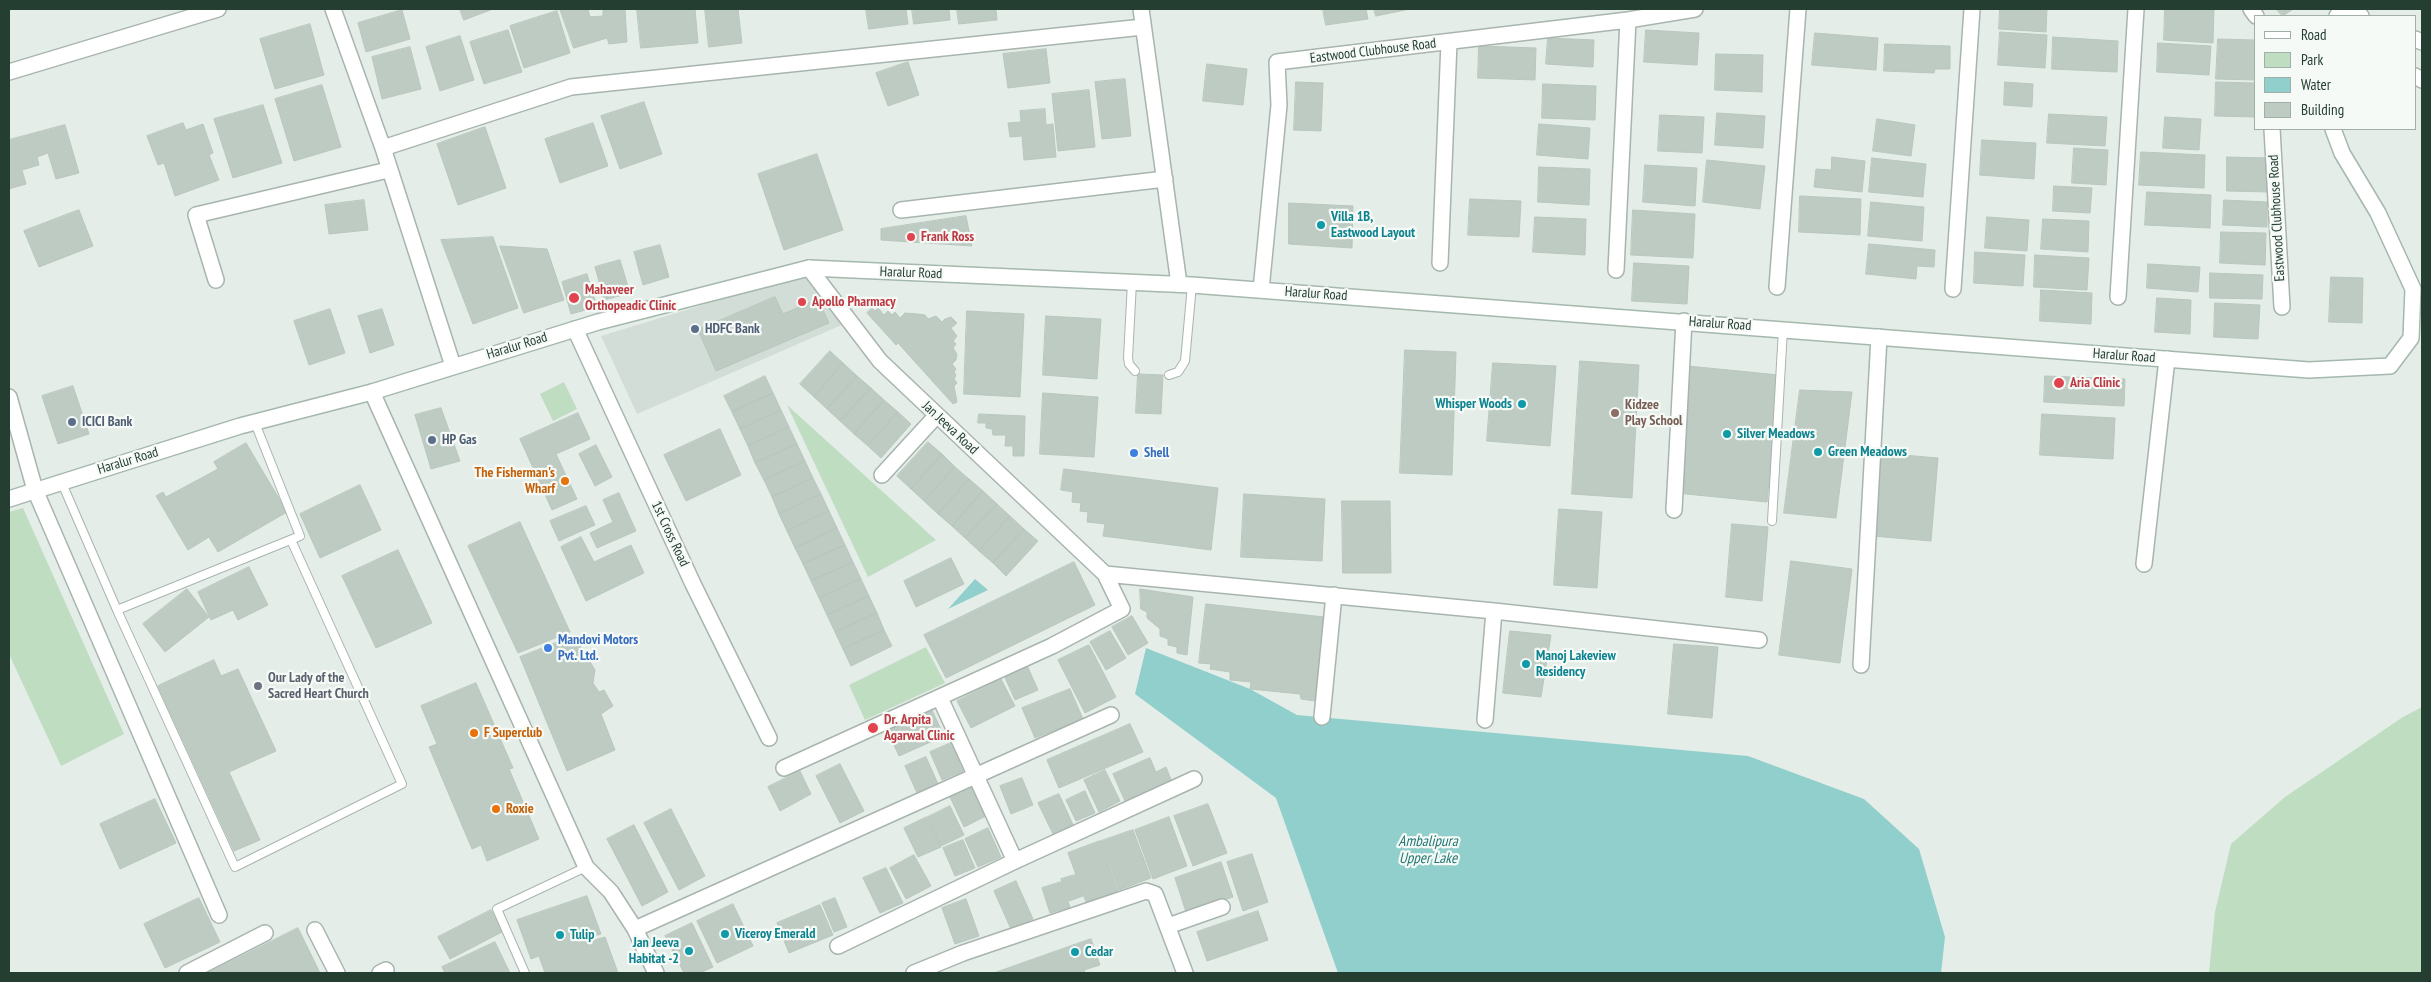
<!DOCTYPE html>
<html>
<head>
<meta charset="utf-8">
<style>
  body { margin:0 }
  #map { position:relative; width:2431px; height:982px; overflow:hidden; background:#e5ede8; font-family:"PT Sans Narrow",sans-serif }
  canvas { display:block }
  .frame { position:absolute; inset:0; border:10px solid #253e32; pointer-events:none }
  .legend { position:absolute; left:2254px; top:15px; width:162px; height:115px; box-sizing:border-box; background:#f6faf7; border:1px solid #a2afa8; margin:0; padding:6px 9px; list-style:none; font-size:15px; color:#253e32 }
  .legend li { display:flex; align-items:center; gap:10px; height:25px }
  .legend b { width:25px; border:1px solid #a2afa8 }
</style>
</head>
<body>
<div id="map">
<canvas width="2431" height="982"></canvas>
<div class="frame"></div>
<ul class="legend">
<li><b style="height:6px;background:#fff"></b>Road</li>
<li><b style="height:14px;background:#bfddc1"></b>Park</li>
<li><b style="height:14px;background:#91cfcc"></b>Water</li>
<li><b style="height:14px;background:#bdcbc3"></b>Building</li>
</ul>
</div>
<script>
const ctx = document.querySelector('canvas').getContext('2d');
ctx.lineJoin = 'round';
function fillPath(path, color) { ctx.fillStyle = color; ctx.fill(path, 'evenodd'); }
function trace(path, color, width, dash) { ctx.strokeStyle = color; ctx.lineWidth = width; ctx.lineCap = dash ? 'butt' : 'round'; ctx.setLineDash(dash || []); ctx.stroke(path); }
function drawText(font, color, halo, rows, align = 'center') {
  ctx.font = font + ' "PT Sans Narrow",sans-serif'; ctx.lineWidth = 4.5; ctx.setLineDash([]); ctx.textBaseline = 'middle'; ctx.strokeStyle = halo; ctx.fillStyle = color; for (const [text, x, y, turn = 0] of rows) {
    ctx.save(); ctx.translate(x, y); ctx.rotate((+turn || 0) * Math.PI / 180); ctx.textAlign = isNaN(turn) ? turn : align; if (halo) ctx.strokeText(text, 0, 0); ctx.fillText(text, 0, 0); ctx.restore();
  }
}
const built = new Path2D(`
  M807,273l37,51 -207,90 -36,-78z`);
const green = new Path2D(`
  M564,382l13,27 -24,12 -13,-27z
  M787,405l149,135 -68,37z
  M23,508l101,226 -63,32 -52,-112v-142z
  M926,647l19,36 -80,37 -16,-35z
  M2422,707v266h-213l6,-61 16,-68 54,-47 118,-80z`);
const water = new Path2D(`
  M975,579l13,11 -40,19z
  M1146,648l104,41 47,26 451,41 116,43 55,50 26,88 -4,36h-603l-62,-175 -141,-104z`);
const building = new Path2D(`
  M460,9h33l-29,11z
  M560,9h28l2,8 13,-1v-7h22l2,33 -18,2 -2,-6 -33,10z
  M637,9h58l3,34 -57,5z
  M705,9h33l4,34 -33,4z
  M866,9h40l2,15 -39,5z
  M912,9h37l1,11 -36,4z
  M957,9h39l1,11 -38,4z
  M1323,9h43l2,10 -42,6z
  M1374,9h36l-34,7z
  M2000,9h47l-1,23 -47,-3z
  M2165,9h49l-1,34 -49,-3z
  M2276,9h17l-10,7z
  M402,10l8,29 -44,13 -8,-29z
  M557,11l13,42 -46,15 -14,-42z
  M310,24l14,51 -49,14 -15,-50z
  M508,30l14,42 -38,12 -14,-42z
  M1646,30l53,3 -2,32 -53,-3z
  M2000,32l47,3 -2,33 -47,-3z
  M1815,33l63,5 -2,32 -64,-5z
  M460,36l14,44 -34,11 -14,-44z
  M2053,37l65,4 -1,31 -65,-3z
  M1548,38l46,2 -1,27 -47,-3z
  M2218,39l37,1v40l-39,-1z
  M2158,43l53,3 -2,29 -52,-3z
  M1885,44l65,2v23h-15l-1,4 -50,-2z
  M1479,46l57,2 -1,32 -57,-2z
  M410,47l11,42 -39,10 -10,-42z
  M1046,49l4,34 -42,5 -5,-34z
  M1716,54l47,1 -1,37 -47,-2z
  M908,62l11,33 -31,11 -12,-33z
  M1207,64l40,5 -4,36 -40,-4z
  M1125,79l6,57 -29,3 -7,-57z
  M1296,82l27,1 -2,48 -27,-1z
  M2005,82l28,2 -1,23 -28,-2z
  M2216,82l39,1v34l-40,-1z
  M1543,84l53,2 -1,34 -53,-2z
  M322,85l19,62 -47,14 -19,-62z
  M1089,90l6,57 -37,4 -6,-57z
  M644,102l18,52 -42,15 -19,-53z
  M263,105l19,58 -49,15 -19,-59z
  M1045,109l1,16 7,-1 3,33 -32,3 -2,-24 -12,1 -2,-14 13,-1 -1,-11z
  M1717,113l48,3 -2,32 -48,-3z
  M2049,114l58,3 -2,29 -58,-3z
  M1660,115l44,2 -2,36 -44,-2z
  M2165,117l36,2 -2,31 -36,-2z
  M1877,119l38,6 -4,31 -38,-5z
  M183,123l3,7 17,-6 10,29 -4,2 10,25 -44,16 -11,-33 -6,2 -11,-29z
  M593,123l15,43 -48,17 -15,-44z
  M1539,124l51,4 -2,31 -51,-4z
  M65,125l14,48 -23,6 -8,-26 -11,4 2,8 -17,5 4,14 -17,5v-49z
  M485,127l21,61 -48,17 -21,-61z
  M1982,140l54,3 -2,36 -54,-4z
  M2074,148l34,2 -2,35 -34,-2z
  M2141,152l64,3 -1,33 -65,-3z
  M817,154l26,76 -59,20 -26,-76z
  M1832,157l33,4 -3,31 -48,-5 2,-18 15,1z
  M2227,157l43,1 -1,34 -42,-1z
  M1872,158l54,6 -3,33 -54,-5z
  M1707,160l58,6 -5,43 -57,-7z
  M1645,165l52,3 -2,38 -52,-4z
  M1539,167l51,2 -1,36 -51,-3z
  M2054,186l38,2 -2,25 -37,-2z
  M2147,192l64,3 -1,33 -65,-3z
  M1800,196l61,3 -1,36 -61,-3z
  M1470,199l51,2 -2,36 -51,-2z
  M364,200l4,30 -39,4 -4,-29z
  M2224,200l43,2v25l-44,-2z
  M1871,202l53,5 -2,34 -54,-5z
  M1289,203l64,3 -1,42 -63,-4z
  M79,210l14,36 -54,21 -15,-36z
  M1633,210l62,4 -2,44 -62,-3z
  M966,216l6,30 -91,-6v-11z
  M1535,217l51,2 -1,36 -52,-3z
  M1987,217l42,3 -2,31 -42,-3z
  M2043,219l46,2 -1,31 -47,-3z
  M2221,232l45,1 -1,32 -45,-2z
  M493,237l25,71 -45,16 -32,-84z
  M1869,244l66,6 -1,17 -17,-1 -1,13 -50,-5z
  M660,245l9,32 -26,8 -9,-33z
  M500,246l47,3 17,51 -40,13z
  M1975,252l50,3 -2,31 -49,-3z
  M2035,255l54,3 -2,32 -53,-3z
  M620,260l10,33 -26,7 -9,-33z
  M1634,263l55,3 -2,38 -55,-3z
  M2148,264l52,3 -2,25 -51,-4z
  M2210,273l53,2 -1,24 -52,-1z
  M587,274l10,33 -26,7 -9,-32z
  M2331,277l32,1 -1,45 -33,-1z
  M2041,290l51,3 -1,31 -51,-3z
  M775,297l8,17 35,-15 11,24 -113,48 -18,-41z
  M2157,298l34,2 -1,34 -35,-2z
  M2215,303l45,2 -2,34 -44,-2z
  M872,308l3,3 3,-3 6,7 4,-4 4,4 3,-3 5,6 5,-5 13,1 7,1 3,4 8,-3 6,6 3,-3 6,-2 6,6 -6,5 6,8 -4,5 3,3 -3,4 4,6 -1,6 -4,4 4,5 -2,3 2,3 -2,4 3,4 -3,3 3,16 -4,2 -55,-61 -2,2 -29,-32z
  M330,309l15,44 -36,12 -15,-44z
  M382,309l12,36 -24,8 -12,-37z
  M967,311l57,3 -4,83 -56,-3z
  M1046,316l55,3 -4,60 -54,-4z
  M1405,350l51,2 -4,123 -52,-2z
  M830,351l13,12 -29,34 -14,-13z
  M1580,361l59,4 -7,133 -60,-4z
  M843,363l14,13 -30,33 -13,-12z
  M1493,363l63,3 -6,80 -63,-5z
  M1688,366l91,9 -12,127 -91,-9z
  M1138,374l25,1 -2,39 -25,-1z
  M765,376l8,17 -41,19 -8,-16z
  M857,376l14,12 -31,33 -13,-12z
  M2045,376l80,3 -1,27 -80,-4z
  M73,386l16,48 -31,10 -16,-48z
  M871,388l13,12 -30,34 -14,-13z
  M1800,390l52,2 -16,126 -52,-5z
  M773,393l8,17 -41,19 -8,-17z
  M1043,393l55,4 -4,60 -54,-3z
  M884,400l14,12 -30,34 -14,-12z
  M441,408l19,53 -29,8 -16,-54z
  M781,410l8,17 -41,19 -8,-17z
  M898,412l13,12 -30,34 -13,-12z
  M578,413l12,26 -34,15 21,45 -25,11 -32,-71z
  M979,414l46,2 -1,40h-11v-10h-8l1,-11h-13l-1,-6 -6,-1v-5h-8z
  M2042,414l73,4 -2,41 -73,-4z
  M789,427l8,17 -42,19 -7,-17z
  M720,429l21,46 -55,26 -22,-46z
  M928,442l14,12 -31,35 -14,-13z
  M246,443l41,69 -69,40 -9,-15 -21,13 -32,-54 7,-4 3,5 52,-28 -4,-7z
  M797,444l8,17 -41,19 -9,-17z
  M596,445l16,32 -17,9 -16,-32z
  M1879,453l59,5 -7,83 -59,-5z
  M942,454l13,13 -31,34 -13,-12z
  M805,461l8,17 -41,19 -8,-17z
  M955,467l14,12 -31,35 -14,-13z
  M1064,469l154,19 -7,62 -108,-14 2,-12 -18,-2 1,-10 -8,-1 1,-8 -9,-1 1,-10 -12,-2z
  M813,478l8,16 -42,20 -7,-17z
  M969,479l14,12 -31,35 -14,-12z
  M360,485l21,45 -61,28 -20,-44z
  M983,491l14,13 -32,34 -13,-12z
  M619,493l17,38 -39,17 -7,-15 23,-11 -10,-22z
  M821,494l8,17 -42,20 -8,-17z
  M1244,494l81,5 -3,62 -81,-4z
  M1342,501h48l1,72h-48z
  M997,504l13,12 -31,35 -14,-13z
  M586,506l9,19 -36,16 -9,-20z
  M1559,509l43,3 -5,76 -43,-3z
  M829,511l8,17 -42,20 -8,-17z
  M1010,516l14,13 -31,34 -14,-12z
  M520,522l50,110 -52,21 -50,-107z
  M1732,524l36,3 -6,74 -36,-4z
  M837,528l8,17 -42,19 -8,-16z
  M1024,529l14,12 -32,35 -13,-13z
  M581,537l13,25 37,-17 13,28 -58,28 -25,-54z
  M845,545l8,17 -42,19 -8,-17z
  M398,550l34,73 -56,25 -34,-72z
  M951,558l13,26 -48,23 -12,-26z
  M1791,561l61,8 -12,94 -61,-8z
  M853,562l8,17 -42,19 -8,-17z
  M1074,562l21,43 -149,73 -22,-43z
  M249,567l19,38 -30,15 -5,-10 -22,10 -13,-28z
  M861,579l8,17 -42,19 -8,-17z
  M187,589l22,28 -44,35 -22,-28z
  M1140,589l53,8 -6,58 -10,-2v-6l-9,-2v-6l-8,-3v-7l-13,-11v-6l-6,-3z
  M869,596l8,17 -42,19 -8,-17z
  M1206,604l118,13 -9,84 -14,-2 -1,-5 -50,-5 1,-7 -21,-2v-8l-20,-3 1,-5 -12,-1z
  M877,613l7,17 -41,19 -8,-17z
  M1132,616l16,27 -20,12 -16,-28z
  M884,630l8,16 -41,20 -8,-17z
  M1110,631l16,27 -20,12 -16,-28z
  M1510,631l41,4 -10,62 -38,-4z
  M574,636l21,34 -2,13 6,9 5,-2 9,16 -12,8 14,36 -48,21 -47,-114z
  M1674,644l44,3 -6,71 -44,-4z
  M1089,645l27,52 -31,16 -27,-53z
  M214,660l7,16 17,-7 38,82 -47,21 31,68 -26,11 -76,-165z
  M1026,663l12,27 -23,10 -12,-27z
  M1001,679l14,27 -44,22 -14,-27z
  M476,683l37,85 -4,1 30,70 -52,22 -6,-16 -9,4 -43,-102 8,-3 -16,-38z
  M1070,689l13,30 -48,19 -13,-30z
  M932,710l12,26 -45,20 -12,-26z
  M1130,724l13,28 -84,36 -12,-28z
  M951,743l12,28 -21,9 -12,-28z
  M926,757l12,27 -21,9 -12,-27z
  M1150,758l6,14 10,-5 6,15 -47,19 -12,-27z
  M840,764l24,47 -24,12 -24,-47z
  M1105,770l15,31 -21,11 -15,-32z
  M800,771l11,23 -31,17 -12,-24z
  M1022,778l11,27 -22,9 -11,-28z
  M973,787l13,29 -22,11 -14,-30z
  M1085,791l10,22 -19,8 -10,-21z
  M1059,794l15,33 -20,9 -16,-33z
  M155,799l21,44 -56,26 -20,-45z
  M1208,804l19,49 -34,13 -19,-50z
  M950,806l14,29 -23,11 -13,-29z
  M671,809l34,67 -26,14 -35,-67z
  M927,817l14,30 -23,10 -14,-29z
  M1169,817l18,49 -34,13 -18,-49z
  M634,825l34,67 -26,14 -35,-67z
  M988,828l13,29 -23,10 -13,-28z
  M1133,830l18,48 -32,12 -18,-49z
  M963,840l12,28 -20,8 -12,-28z
  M1100,841l18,50 -32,11 -18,-49z
  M1252,854l16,48 -25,9 -16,-49z
  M914,855l17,31 -25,13 -16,-31z
  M1221,862l12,35 -47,15 -11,-34z
  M886,868l17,35 -23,10 -17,-35z
  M1075,875l8,21 -14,5 -8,-22z
  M1016,881l17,38 -22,10 -17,-38z
  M1061,882l9,25 -20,6 -8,-25z
  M587,896l14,38 -7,2 1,4 10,-3 13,36h-73l-6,-17 -8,3 -14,-39z
  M199,898l21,44 -55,26 -21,-44z
  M835,898l12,29 -13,5 -12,-29z
  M966,899l13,37 -24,8 -13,-36z
  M733,904l20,42 -36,17 -20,-42z
  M820,905l13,30 -44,18 -12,-30z
  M491,910l11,22 -52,27 -12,-22z
  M1258,911l10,29 -61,21 -10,-29z
  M692,923l21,44 -13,6h-16l-19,-37z
  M298,928l22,45h-112z
  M1091,939l9,26 -16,5 1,3h-91z
  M495,942l15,31h-65l-3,-6z`);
const lane = new Path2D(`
  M1132,282l-4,76 1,6 6,7
  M1169,375l9,-3 7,-11 7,-76
  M61,481l56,129 183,-74 -45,-113
  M1772,521l11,-192
  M117,610l118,257 167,-83 -111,-244
  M525,973l-28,-64 89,-42`);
const street = new Path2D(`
  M333,9l50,139 70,218
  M1141,9l38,275
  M2251,9l5,7
  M2343,9l18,7
  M2415,39l7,3
  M9,72l209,-63
  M2415,76l7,4
  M2272,129l10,178
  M383,148l188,-61 572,-60
  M901,210l264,-31
  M1440,263l9,-221
  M1616,270l12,-250
  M216,280l-20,-65 192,-45
  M1777,287l21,-278
  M1953,289l19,-280
  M1261,290l18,-185 -2,-43 351,-42 67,-11
  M2118,297l18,-288
  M575,329l118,255 76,154
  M372,392l214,475 25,25 24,37 21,44
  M9,397l26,93 184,425
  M882,475l55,-60
  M1674,510l10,-189
  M2144,564l23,-205
  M1105,574l389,37 265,29
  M1861,665l18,-328
  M940,698l75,163
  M1322,717l12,-122
  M1485,720l9,-109
  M784,768l268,-122 70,-37 -17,-35 -225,-213 -71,-93
  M1168,926l54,-19
  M635,929l476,-214
  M315,930l22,43
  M838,946l177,-85 179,-82
  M187,973l78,-40
  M380,973l6,-3
  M914,973l49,-20 183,-62 9,3 30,79`);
const secondary = new Path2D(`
  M2337,16l5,-7
  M9,499l231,-73 132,-34 226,-70 211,-54 383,17 1117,85 81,-4 21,-28 2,-49 -35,-76 -36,-60 -9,-24`);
const markers = [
  [1321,225,5,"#0f9aa8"],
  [911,237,5,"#e0444e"],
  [574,298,6,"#e0444e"],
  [802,302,5,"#e0444e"],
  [695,329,5,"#5c6f8a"],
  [2059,383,6,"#e0444e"],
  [1522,404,5,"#0f9aa8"],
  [1615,413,5,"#8d6e63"],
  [72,422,5,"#5c6f8a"],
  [1727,434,5,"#0f9aa8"],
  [432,440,5,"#5c6f8a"],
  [1818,452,5,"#0f9aa8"],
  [1134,453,5,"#3f7fe0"],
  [565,481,5,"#e8710a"],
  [548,648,5,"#3f7fe0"],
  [1526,664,5,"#0f9aa8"],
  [258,686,5,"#6b7280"],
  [873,728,6,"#e0444e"],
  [474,733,5,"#e8710a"],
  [496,809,5,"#e8710a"],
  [725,934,5,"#0f9aa8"],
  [560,935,5,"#0f9aa8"],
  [689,951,5,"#0f9aa8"],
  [1075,952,5,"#0f9aa8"]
];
const streetNames = [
  ["Eastwood Clubhouse Road",1373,51,-7],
  ["Eastwood Clubhouse Road",2277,218,-93],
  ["Haralur Road",911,273,2],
  ["Haralur Road",1316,294,4],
  ["Haralur Road",1720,324,4],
  ["Haralur Road",517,346,-17],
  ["Haralur Road",2124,356,4],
  ["Jan Jeeva Road",950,428,43],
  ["Haralur Road",128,461,-17],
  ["1st Cross Road",670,534,65]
];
const cultureNames = [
  ["Villa 1B,",1331,217],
  ["Eastwood Layout",1331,233],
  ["Whisper Woods",1512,404,"right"],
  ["Silver Meadows",1737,434],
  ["Green Meadows",1828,452],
  ["Manoj Lakeview",1536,656],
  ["Residency",1536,672],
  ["Viceroy Emerald",735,934],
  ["Tulip",570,935],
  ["Jan Jeeva",679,943,"right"],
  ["Habitat -2",679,959,"right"],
  ["Cedar",1085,952]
];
const healthNames = [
  ["Frank Ross",921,237],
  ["Mahaveer",585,290],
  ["Orthopeadic Clinic",585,306],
  ["Apollo Pharmacy",812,302],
  ["Aria Clinic",2070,383],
  ["Dr. Arpita",884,720],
  ["Agarwal Clinic",884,736]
];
const serviceNames = [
  ["HDFC Bank",705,329],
  ["ICICI Bank",82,422],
  ["HP Gas",442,440]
];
const educationNames = [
  ["Kidzee",1625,405],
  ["Play School",1625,421]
];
const shopNames = [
  ["Shell",1144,453],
  ["Mandovi Motors",558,640],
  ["Pvt. Ltd.",558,656]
];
const foodNames = [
  ["The Fisherman's",555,473,"right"],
  ["Wharf",555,489,"right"],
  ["F Superclub",484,733],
  ["Roxie",506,809]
];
const worshipNames = [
  ["Our Lady of the",268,678],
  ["Sacred Heart Church",268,694]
];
const waterNames = [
  ["Ambalipura",1428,842],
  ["Upper Lake",1428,859]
];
fillPath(built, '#d3ddd7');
fillPath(green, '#bfddc1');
fillPath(water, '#91cfcc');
fillPath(building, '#bdcbc3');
trace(building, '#b8c7bd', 1);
trace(lane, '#a8b5ae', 10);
trace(street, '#a8b5ae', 18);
trace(secondary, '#a4b8ad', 18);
trace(lane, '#fff', 8);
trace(street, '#fff', 15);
trace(secondary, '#fff', 15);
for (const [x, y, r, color] of markers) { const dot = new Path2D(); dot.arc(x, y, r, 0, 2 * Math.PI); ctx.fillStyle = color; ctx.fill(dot); trace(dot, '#f6faf7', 2); }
drawText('14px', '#253e32', '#f6faf7', streetNames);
drawText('bold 14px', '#0d838f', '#f6faf7', cultureNames, 'left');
drawText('bold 14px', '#be3a42', '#f6faf7', healthNames, 'left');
drawText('bold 14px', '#4e5e75', '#f6faf7', serviceNames, 'left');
drawText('bold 14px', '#785e54', '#f6faf7', educationNames, 'left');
drawText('bold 14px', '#366cbe', '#f6faf7', shopNames, 'left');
drawText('bold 14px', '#c56008', '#f6faf7', foodNames, 'left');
drawText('bold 14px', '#5b616d', '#f6faf7', worshipNames, 'left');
drawText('italic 15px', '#227874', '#f6faf7', waterNames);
</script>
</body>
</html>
